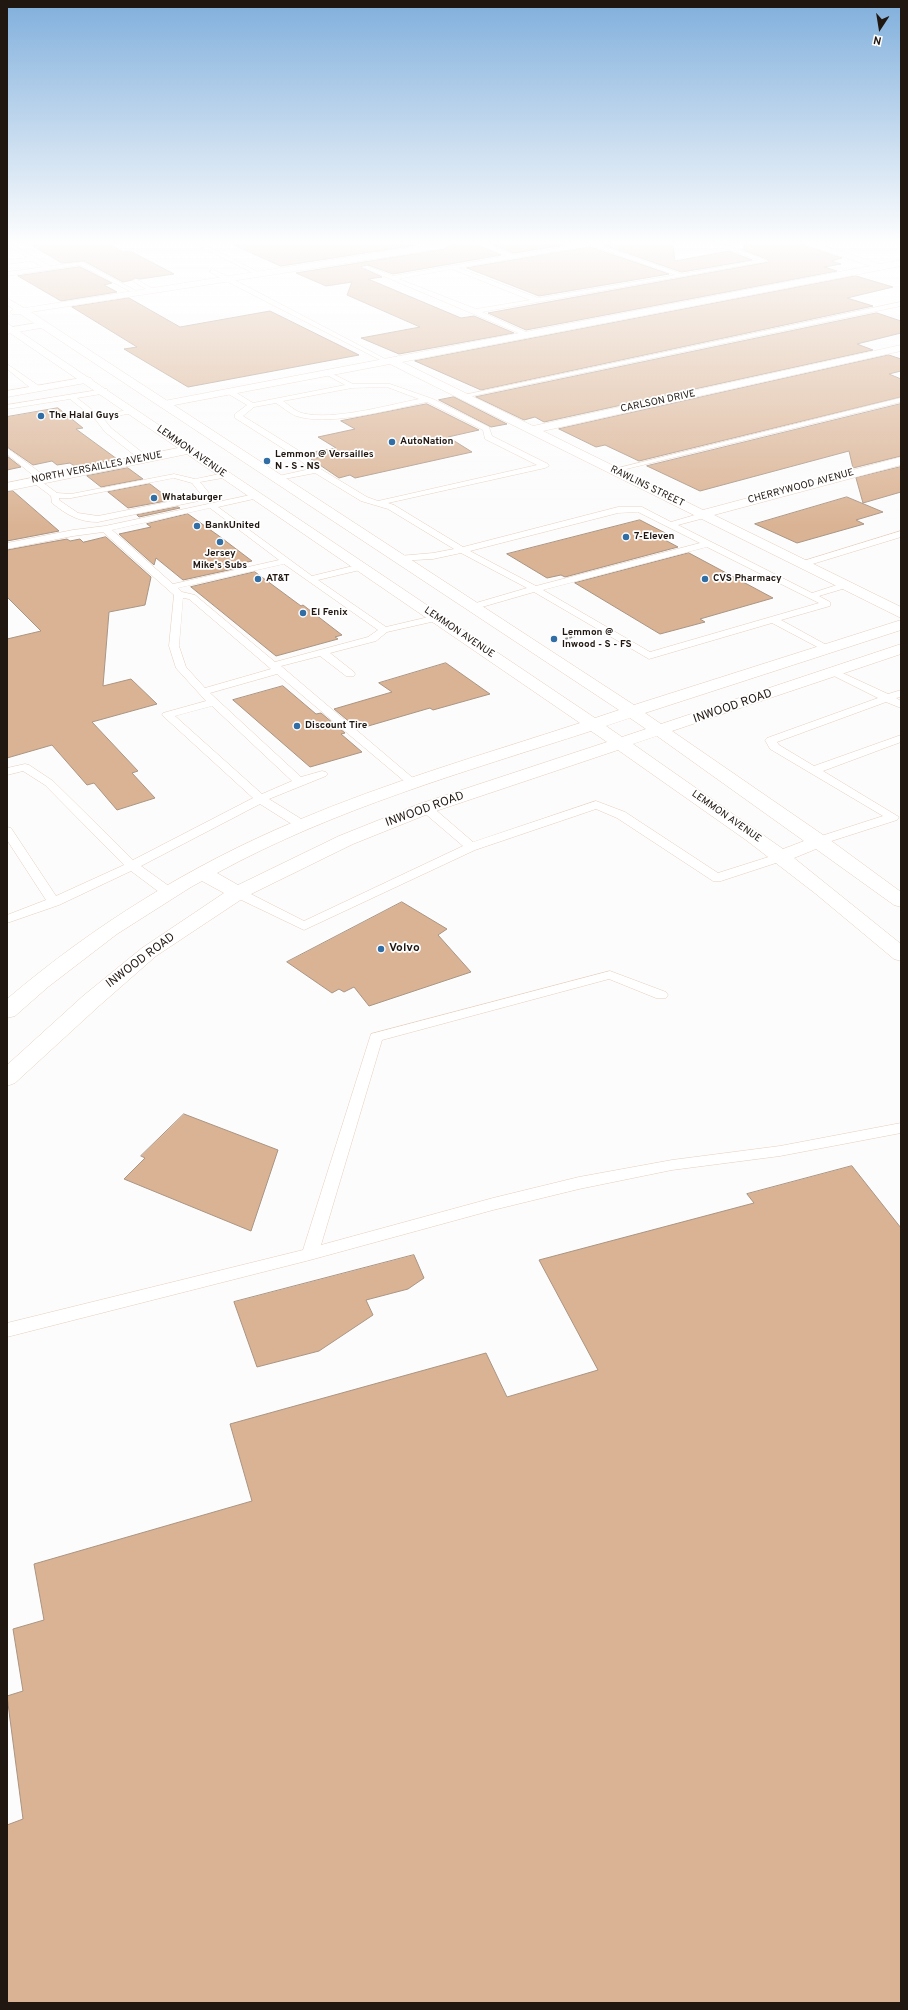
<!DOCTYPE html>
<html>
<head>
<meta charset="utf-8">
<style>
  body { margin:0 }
  #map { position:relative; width:908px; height:2010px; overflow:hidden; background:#fcfcfc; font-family:Overpass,sans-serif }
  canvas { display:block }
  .frame { position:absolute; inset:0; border:8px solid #201711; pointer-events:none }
  .north { position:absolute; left:860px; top:8px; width:40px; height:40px; -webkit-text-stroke:3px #fff; paint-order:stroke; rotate:192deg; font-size:11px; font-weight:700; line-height:16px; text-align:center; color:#201711 }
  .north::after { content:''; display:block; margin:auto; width:14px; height:18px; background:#201711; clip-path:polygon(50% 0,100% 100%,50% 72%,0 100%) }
</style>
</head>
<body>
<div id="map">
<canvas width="908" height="2010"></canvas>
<div class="frame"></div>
<div class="north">N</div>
</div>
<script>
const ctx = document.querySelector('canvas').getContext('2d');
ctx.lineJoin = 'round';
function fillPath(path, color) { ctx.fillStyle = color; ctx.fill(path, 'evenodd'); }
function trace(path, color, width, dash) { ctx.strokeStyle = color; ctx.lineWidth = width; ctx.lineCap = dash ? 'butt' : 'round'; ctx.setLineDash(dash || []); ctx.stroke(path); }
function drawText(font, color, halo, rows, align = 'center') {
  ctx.font = font + ' Overpass,sans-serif'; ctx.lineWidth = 3.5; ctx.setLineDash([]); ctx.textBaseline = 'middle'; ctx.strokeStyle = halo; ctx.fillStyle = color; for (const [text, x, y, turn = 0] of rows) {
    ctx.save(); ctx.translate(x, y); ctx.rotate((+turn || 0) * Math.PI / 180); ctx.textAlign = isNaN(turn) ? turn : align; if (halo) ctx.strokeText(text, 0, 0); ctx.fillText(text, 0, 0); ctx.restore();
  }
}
const building = new Path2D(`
  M32,245h79l12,7 7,-1 44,23 -34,5 -5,-1 -3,2 -9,2 -39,-21 -22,2z
  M234,245h182l-135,21z
  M450,245h28l23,10 -108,19 -25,-9 -7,2 21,10 -14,2 93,39 13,-2 40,17 -115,21 -38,-16 59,-11 -73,-32 5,-13 -26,4 -30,-13 149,-24z
  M493,245h72l-51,8z
  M604,245h69l2,16 54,-10 23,9 -70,12z
  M744,245h61l37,13 -11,3 10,3 -17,3 13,4 -311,59 -38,-17 281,-51v-2l-28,-11h3z
  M590,247l79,27 -130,22 -72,-28z
  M80,267l32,16 -8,2 13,7 -56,9 -43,-25z
  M856,276l37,11 -46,11 26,8 -392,84 -66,-29z
  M129,298l51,29 90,-16 89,44 -171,32 -64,-38 13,-2 -65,-40z
  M877,313l24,8v12l-44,11 16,6 -329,72 -9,-5 -11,3 -48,-23z
  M889,355l12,4v12l-12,3 12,5v18l-262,64 -34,-16 -9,2 -37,-18z
  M454,397l53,27 -16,3 -52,-27z
  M427,404l52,26 -31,7 24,15 -117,26 -5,-3 -11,3 -28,-19 10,-2 -8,-5 23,-4 -18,-11 37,-8 -14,-8z
  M901,404v52l-48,12 -4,-17 -149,40 -53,-25z
  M58,408l25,20 -7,1 41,30 -41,8 -6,-4 -13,2 -5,-4 -19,4 -26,-18v-30z
  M7,456l14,11 -14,3z
  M901,467v25l-38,11 -7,-25z
  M128,468l15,11 -42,8 -14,-11z
  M150,484l21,16 -43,8 -20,-16z
  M13,491l46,40 -52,10v-49z
  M847,497l36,15 -27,8 8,4 -67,19 -42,-19z
  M178,507l2,1 -41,9 -2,-2z
  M188,514l31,22 33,25 -9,2 4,3 -64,14 -27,-22 -2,7 -35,-31 32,-7 -4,-3z
  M640,520l35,18 -10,2 13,7 -113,30 -4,-2 -14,3 -40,-24z
  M106,537l45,40 -6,28 -36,7 -6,74 28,-7 26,25 -65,18 46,49 -6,2 23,25 -38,12 -23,-27 -7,2 -35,-40 -45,13v-119l34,-8 -34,-34v-47l60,-11 3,2 10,-2 3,3z
  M689,553l84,45 -73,21 5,3 -45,12 -85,-51z
  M255,572l46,34 2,-1 39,30 -7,2 3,2 -62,17 -85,-69z
  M446,663l44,31 -57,16 -3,-2 -72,21 -24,-20 58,-17 -13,-9z
  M283,686l33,28 5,-1 24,20 -4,1 21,18 -52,15 -77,-67z
  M402,902l45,27 -9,6 33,37 -102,34 -15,-19 -10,5 -5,-3 -7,4 -45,-31z
  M184,1114l94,36 -27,81 -127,-52 21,-21 -4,-2z
  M852,1166l49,62v775h-894v-178l16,-6 -16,-123 16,-5 -10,-62 31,-9 -10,-56 218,-63 -22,-77 256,-71 21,44 91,-27 -59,-110 215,-57 -7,-9z
  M414,1255l10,23 -16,11 -42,11 7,15 -54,36 -62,16 -23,-65z`);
const path = new Path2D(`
  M565,639l10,-3`);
const lane = new Path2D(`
  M7,245h6l37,21 33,-4 57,31 -5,1 -55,-29 -73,11v-4l36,-5 -11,-6 -25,3v-4l21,-2z
  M198,245h8l56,29 -5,1z
  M479,245h9l26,10 62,-10h23l83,29 76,-14 -41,-15h9l42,16 -286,51 48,22 1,1 -3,2 -166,-70 5,-1 26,10 114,-20zM590,245l85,30 -137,23 -79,-30zM452,269l78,31 -54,9 -77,-30z
  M212,269l19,9 160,84 -5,1 -162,-83 -14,-8z
  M136,279l17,10 1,1 -5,1 -15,-9 -1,-1z
  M901,302v4l-438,92 -4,-2z
  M7,364l32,22v4h-6l-26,-21z
  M327,371l26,13h37l43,15 56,28 3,9 56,28 1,2 -4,2 -157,35 6,2 69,42 155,-40h24l29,15 34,-10 3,1v4l-30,8 134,68 31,-10h6v4l-30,9 11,6v4l-49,14 51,28 -5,3 -4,-1 -51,-27 -123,36 -115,-67 -59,17h-6v-4l58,-17 -66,-35 -28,6 -37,2v-4l3,-1 34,-3 21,-4 -66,-40 -27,-8 -46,-28 -41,8v-4l36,-8 -15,-13 -60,-38v-4l12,-9 -22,-13 7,-2 21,13 92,-18 -20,-11v-2zM387,387l32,12c-31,6 -87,22 -117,14 -7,-2 -13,-8 -19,-12l69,-13zM427,402l56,28 2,9 52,26 -159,36 -11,-4 -48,-29 -18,-16 -58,-36 11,-9 22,-4c6,4 13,10 20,13 35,11 95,-7 131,-14zM638,512l62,31 -164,43 -66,-35 148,-38zM707,547l112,56 -169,49 -107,-62z
  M104,389h3v4l-30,5 22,17 35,-6v4l-31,5 8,10 37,29v4h-6l-37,-29 -10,-13 -25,-20 -63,10v-4z
  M901,398v4l-287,70 -4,-2z
  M7,448l39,29v4h-6l-33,-27z
  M225,473l4,2 -1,2 -28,5 9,11 -6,7 -105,22c-19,0 -31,-7 -46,-19l-1,-7 -20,-15 7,-2 19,14 14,1 103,-20 21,5zM174,478l18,5 8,10 -3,3 -99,20 -20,-3 -19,-13v-2h12z
  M255,494h3v4l-40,9 94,69 49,-12 3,1v4l-46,11 68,47 51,-12 5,3 -2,2 -53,12 -11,9 -46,12 24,19 1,2 -1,2h-8l-26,-20 -39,10 139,118 -6,3 -4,-1 -133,-112 -67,19 91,84 21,-6 4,1 2,2 -2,2 -57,23 37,23 2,3 -2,3h-8l-38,-24 -119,62 32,23 1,3 -1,3h-10l-32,-24 -72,34 -52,18v-8l39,-15 -39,-60v-13l4,1 45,68 68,-31 -79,-80 -22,-14 -16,4v-7l18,-4 4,1 24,16 80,79 120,-62 -91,-83 1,-2 43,-12 -30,-33 -7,-22 5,-51 -71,-63 -30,4 -66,13v-6l66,-13 32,-4zM210,508l69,52 -106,24 -61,-54zM284,564l94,66 -10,7 -93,25 -80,-67 -13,-3 -4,-4zM183,598l6,1 82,70 -66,19 -19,-21 -7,-21zM212,706l80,75 -30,13 -87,-78z
  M901,531v6l-95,29 -3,1 -5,-3 2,-2z
  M834,669l54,25 13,-4v7l-5,1 5,3v7l-15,-6 -109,40 2,3 35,21 87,-31v7l-78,29 76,46 -2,3 -78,25 -4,-1 -2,-3 2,-3 68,-22 -113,-67 -5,-9 2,-2 111,-40 -48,-24 -1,-2 1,-2z
  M596,801l29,11 93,61 63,-20 6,4 -2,3 -64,21h-8l-96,-63 -21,-9 -121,41 -171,80 -71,-34 -1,-3 6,-4 5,1 61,31 159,-75 -41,-35 -2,-3 2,-3h8l43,37z
  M610,971l56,21 2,3 -2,3h-10l-47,-19 -227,61 -61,205 172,-47 86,-21 93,-17 108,-14 121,-23v10l-121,23 -108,14 -93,19 -86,21 -183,50 -303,77v-14l296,-73 68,-216z`);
const street = new Path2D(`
  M806,245h14l61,19 20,-4v6l-499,96 131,64 368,-81v6l-358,80 160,79 198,-53v8l-187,50 187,92v11l-511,-254 -226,43 -6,-3 6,-3 706,-135z
  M42,322l4,1 1,2 -1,2 -39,7v-6z
  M87,377l4,1 2,2 -2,2 -84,15v-6z
  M188,446l4,1 2,3 -2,3 -185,38v-8z`);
const secondary = new Path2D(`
  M427,245h22l-4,3 -414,64 603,393 267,-85v10l-256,83 16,11 240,-80v10l-229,77 154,106 75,55v15l-7,-2 -78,-56 -22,9 107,86v17l-7,-2 -78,-65 -70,-54 -128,-90 -185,62 -80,32 -108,53 -89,59 -57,50 -84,77 -8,3v-21l76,-69 59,-48 82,-55 -22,-12 -11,6 -74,47 -69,53 -33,29 -8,2v-19c87,-74 184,-134 289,-178 92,-39 189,-67 284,-98l-573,-392v-8l588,395 24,-8 -599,-396h-8l-2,-2 3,-3 -6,-4v-7l17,10zM630,718l16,11 -24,8 -16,-11zM591,731l16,11 -188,62 -80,32 -101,49 -21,-12c117,-64 247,-101 374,-142zM657,736l147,105 -21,8 -150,-105z`);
const markers = [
  [41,416,4,"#306ea5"],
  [392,442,4,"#306ea5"],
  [267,461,4,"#306ea5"],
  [154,498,4,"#306ea5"],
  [197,526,4,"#306ea5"],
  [626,537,4,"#306ea5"],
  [220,542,4,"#306ea5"],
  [258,579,4,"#306ea5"],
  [705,579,4,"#306ea5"],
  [303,613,4,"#306ea5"],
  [554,639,4,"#306ea5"],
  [297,726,4,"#306ea5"],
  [381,949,4,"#306ea5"]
];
const farStreetnames = [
  ["CARLSON DRIVE",658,402,-12],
  ["LEMMON AVENUE",191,452,35],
  ["NORTH VERSAILLES AVENUE",97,468,-11],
  ["RAWLINS STREET",647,487,26],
  ["CHERRYWOOD AVENUE",801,487,-15],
  ["LEMMON AVENUE",459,633,34],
  ["LEMMON AVENUE",726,817,35]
];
const farPoinames = [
  ["The Halal Guys",49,416],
  ["AutoNation",400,442],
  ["Lemmon @ Versailles",275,455],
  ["N - S - NS",275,467],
  ["Whataburger",162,498],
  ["BankUnited",205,526],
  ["7-Eleven",634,537],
  ["Jersey",220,554,"center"],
  ["Mike's Subs",220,566,"center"],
  ["AT&T",266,579],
  ["CVS Pharmacy",713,579],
  ["El Fenix",311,613],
  ["Lemmon @",562,633],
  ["Inwood - S - FS",562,645],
  ["Discount Tire",305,726]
];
const streetNames = [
  ["INWOOD ROAD",733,707,-19],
  ["INWOOD ROAD",425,810,-20],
  ["INWOOD ROAD",141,961,-37]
];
const poiNames = [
  ["Volvo",389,949]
];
fillPath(building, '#dab394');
trace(building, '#aa9482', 1);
trace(lane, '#e6cebc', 1);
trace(street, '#e6cebc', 1);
trace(secondary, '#e6cebc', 1);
trace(path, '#96928f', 2, [3, 1.5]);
fillPath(lane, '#fff');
fillPath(street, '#fff');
fillPath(secondary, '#fff');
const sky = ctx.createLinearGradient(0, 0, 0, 527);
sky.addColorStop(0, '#80afdc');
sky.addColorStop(0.46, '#fefefe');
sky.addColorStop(1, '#fefefe00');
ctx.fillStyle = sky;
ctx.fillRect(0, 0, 908, 527);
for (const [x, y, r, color] of markers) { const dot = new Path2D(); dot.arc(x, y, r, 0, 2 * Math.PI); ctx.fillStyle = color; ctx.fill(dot); trace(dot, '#fff', 1.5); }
drawText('10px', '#201711', '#fff', farStreetnames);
drawText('bold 10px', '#201711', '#fff', farPoinames, 'left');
drawText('12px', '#201711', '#fff', streetNames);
drawText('bold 12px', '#201711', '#fff', poiNames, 'left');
</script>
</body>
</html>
